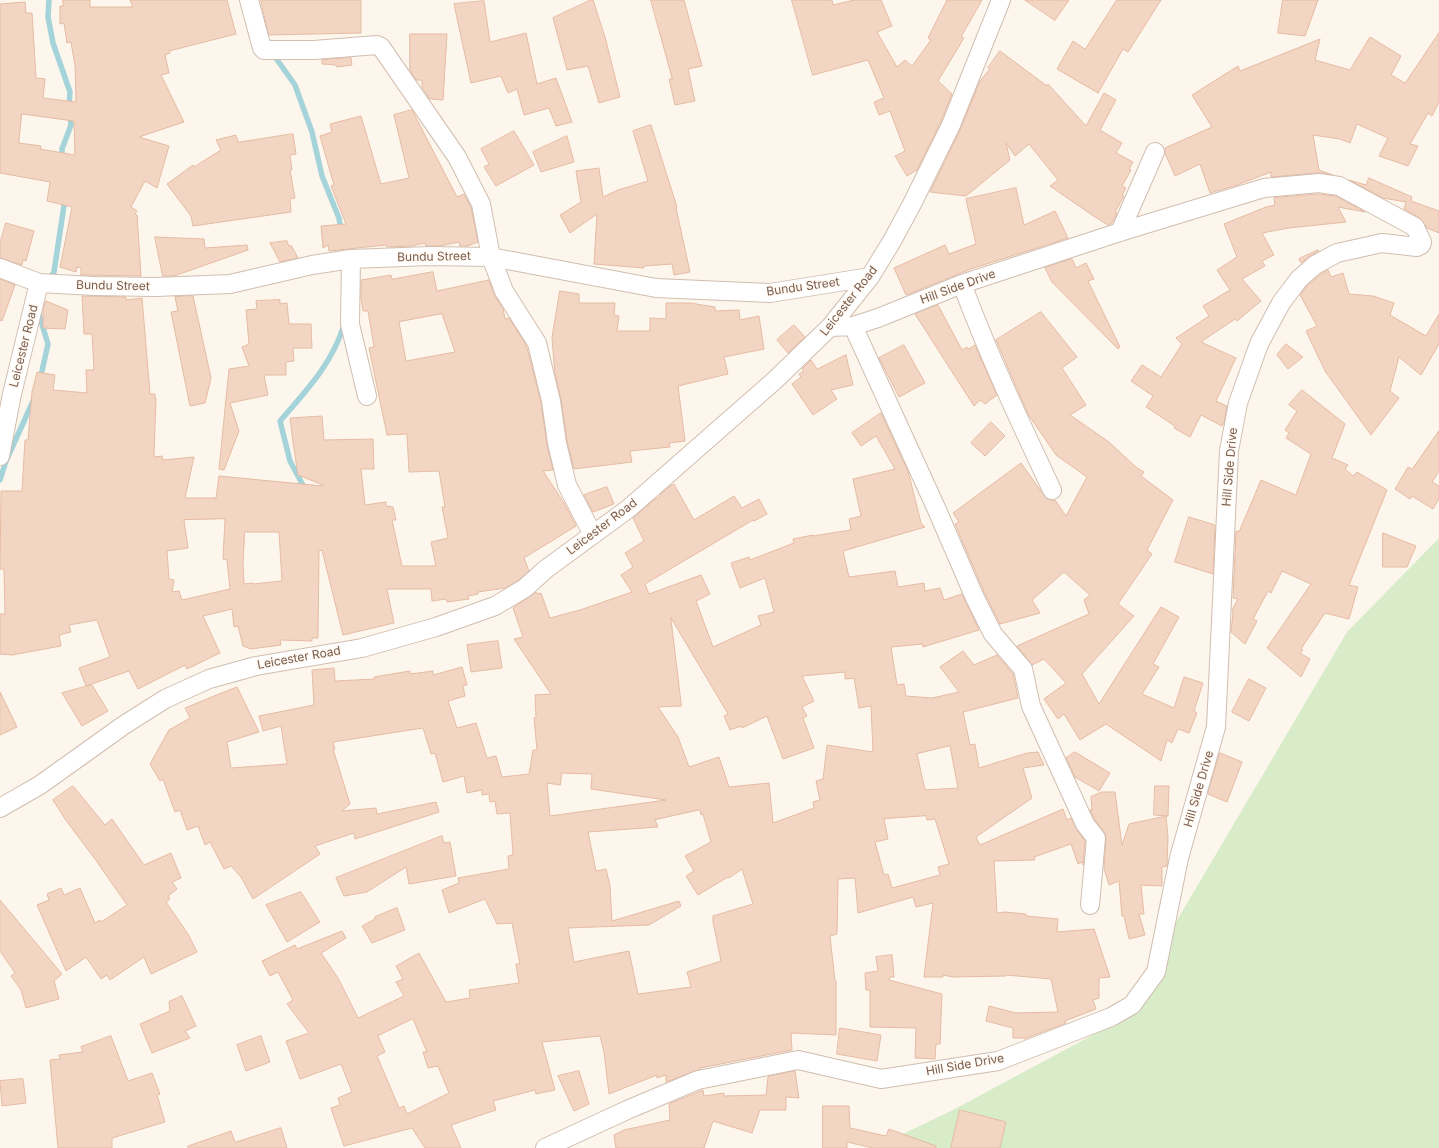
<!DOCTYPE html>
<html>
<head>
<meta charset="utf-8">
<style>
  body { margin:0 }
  canvas { display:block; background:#fdf6ec }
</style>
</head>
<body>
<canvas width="1439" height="1148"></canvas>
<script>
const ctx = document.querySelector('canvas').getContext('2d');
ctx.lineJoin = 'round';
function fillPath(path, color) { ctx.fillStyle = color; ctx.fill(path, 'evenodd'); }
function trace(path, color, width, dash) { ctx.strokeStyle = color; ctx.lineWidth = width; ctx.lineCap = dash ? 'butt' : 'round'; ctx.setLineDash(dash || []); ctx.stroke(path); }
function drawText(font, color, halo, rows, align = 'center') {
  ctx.font = font + ' Inter,sans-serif'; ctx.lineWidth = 3; ctx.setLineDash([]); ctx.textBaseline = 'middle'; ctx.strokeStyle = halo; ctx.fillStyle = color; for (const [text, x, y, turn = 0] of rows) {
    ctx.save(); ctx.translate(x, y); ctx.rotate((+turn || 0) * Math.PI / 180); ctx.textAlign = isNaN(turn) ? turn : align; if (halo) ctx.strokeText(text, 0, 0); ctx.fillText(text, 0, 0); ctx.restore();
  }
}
const green = new Path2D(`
  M1439,538v610h-566l78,-37 166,-89 230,-390z`);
const stream = new Path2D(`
  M49,0l-1,17 5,26 17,49 -1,15 2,18 -9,24v10
  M273,54l22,31 17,47 10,44 17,42 2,13
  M49,280l5,-8 11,-73
  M38,311l10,33 -8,36
  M0,480l6,-19 28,-62
  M306,491l-16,-30 -10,-40c26,-30 52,-57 64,-96`);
const building = new Path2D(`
  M63,0h27v7h43l-3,-7h97l9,34 -67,17 1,2 -5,2 4,18 -8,2 23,47 -45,15 30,9 -12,42 -12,-7 -14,26 6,4 -2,3 2,1 4,61 -60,-1v-7l-4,-1 -1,5 -16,-5 12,-60 -25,-6 3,-19 -50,-9v-169l25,-2 1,11h6l4,65 9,1 -2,19 33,4 -1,-36 -4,-24 -4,1 -3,-20 -4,1v-18h3zM22,114l52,7 1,34 -35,-6 1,-3 -22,-3z
  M261,0h100v33l-92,2z
  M591,0h2l12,37 15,60 -21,6 -11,-37 -21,4 -14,-52z
  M651,0h33l18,66 -14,3 7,32 -20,4 -6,-26h3z
  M792,0h40l1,5 21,-5h27l11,26 -15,6 20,35 8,-7 7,6 19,-26 -3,-2 19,-38h35l-21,37 3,1 -26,43 14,13 -11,27 -24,49 -10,6 -12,-20 10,-5 -15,-40 -11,4 -5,-13 10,-4 -16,-38 -55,15z
  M1025,0h44l-14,20z
  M1117,0h44l-33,52 -5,-3 -25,44 -41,-24 16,-28 12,8z
  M1283,0h35l-13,36 -27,-3z
  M484,1l6,41 36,-9 11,51 19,-6 16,44 -16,4 -7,-18 -25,7 -7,-26 -9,4 -7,-17 -30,7 -17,-79z
  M1439,33v69l-7,14 -4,-3 -18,31 8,2 -10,20 -29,-10 9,-18 -31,-14 -7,19 -10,-4 -27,-4 6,35 14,5 -15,-2 -47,4v-5l-34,13 -27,8 -10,-29 -25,12 -10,-23v-5l47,-21 -20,-32 46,-29 2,5 80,-32 -5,21 35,10 20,-33 31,19 -10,19 14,8z
  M410,34h37l-4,66 -13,-1 -8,-12v-7h-6l-6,-10z
  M1000,51l47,35 1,-2 38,42 18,-33 12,7 -16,30 22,13 -6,10 17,9 -4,7 2,1 -9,16 4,2 -4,7 2,1 -9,16 2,1 -5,10 -4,2 -16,-10 -42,-29 8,-6 -29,-36 -14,12 -9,-13 4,17 -44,36 -36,-4 30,-62 20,-49 10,-12 -2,-1z
  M351,58l1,7 -15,2 -1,-2 -14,-1v-4z
  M412,110l45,87 7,-3 7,13 7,35 -11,4h-7l-1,-4 -19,4h-14l-1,-3 -14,3 -24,1 -1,-2 -57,6 -1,-6 -5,3 -2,-22 25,-2 -15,-38 3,-1 -14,-49 12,-4 -2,-8 31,-8 20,68 28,-6 -15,-63z
  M651,125l26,82 -1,1 14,64 -16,3 -2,-11 -28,2v2l-50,-4 3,-50 -27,19 -10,-18 21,-13 -5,-31 23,-3 4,29 15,-7 30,-9 -15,-50z
  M514,131l20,34 -38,21 -12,-19 5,-3 -8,-15z
  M293,134l3,20 -6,1 2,15h-2l5,28 -5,1 1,13 -98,14 -2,-10 -24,-32 26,-19 1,2 27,-17 -5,-10 20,-5 2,7z
  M567,136l7,26 -33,10 -8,-20z
  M1369,178l43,19 -1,4 28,10v22l-12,-5 -7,-10 -16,-9 2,-7 -23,-4 -34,-18 17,5z
  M1016,188l8,37 31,-14 13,27 -97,31 -65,26 -12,-27 51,-23 4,9 27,-10 -10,-45z
  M1319,194l17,2 29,16 -27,-5 8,15 -57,6 -27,5 12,22 -12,6 3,5 -23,13 19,22 -24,20 -2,-2 -34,23 35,16 -20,43 11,5 -3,17 -2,3 -21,-11 -11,22 -16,-9 1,-2 -29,-19 7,-11 -22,-15 11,-16 19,12 21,-33 -6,-6 33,-22 -6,-10 27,-16 -13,-20 20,-13 -13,-33 42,-17 9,-2 -1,-7z
  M6,223l28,8 -8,30 -3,-1 -1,5 -22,-7v-15z
  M155,237l49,2 1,9 42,-3 1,5 -74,26h-11z
  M287,241l2,6 2,-2 7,13 -18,4 -10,-19z
  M1318,250l1,1 -9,5 -9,7 -2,-4z
  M1072,259l4,9 10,-5 8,16 -6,2 32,66 -2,2 -66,-67 -7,-14z
  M1328,270l3,7 12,-4 6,21 24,2 21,7 -4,12 36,21 13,-22v30l-18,31 -22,-18 -9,34 9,7 -28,37 -46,-64 -19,-40 11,-5 -17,-31 7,-9 14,-12z
  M433,272l4,19 52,-11 5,15 9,13 2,11 4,-1 17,27 4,14 11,44 6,42 6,25 -10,1 21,32 12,23 -52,32 5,13 -10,9 -14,8 -27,4v2l-10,2 1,3 -22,3 -1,-3 -14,2 -1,-12h-44l7,34 -51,12 -21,-85 -3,1 -1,87h-6v3l-32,-1 1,5 -30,4 -8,-3 -5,-20 -4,1 -2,-18 -29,7 17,37 -33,16 -2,-4 -47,24 -9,-18 -43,15 -7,-18 31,-11 -13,-37 -28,5 2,7 -12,3 2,11 -49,9 -12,-1v-40h5l-1,-45h-4l1,-78h21l3,-51h3l4,-48 5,-20 18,3 -2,15 34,3 -1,-23h8l-2,-36h-8l-2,-38 44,1v3l16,-2 8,96h5v4h1l-2,59 8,-1 1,4 31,-3 -9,41h31l3,-22 104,10v-1l-25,-10 -5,-33 -3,-24 32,-2 2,24 49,-1 1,30h-13l4,36 21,-3v4l7,1 3,13h-4l10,46h34l-5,-24 17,-4 -6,-31h3l-6,-36 -30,1 -2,-38 -20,1 -18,-87 5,-1 -6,-36h-5l-2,-12v-19l30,-5 1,4zM442,314l13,38 -49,9 -7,-39zM225,519l-2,40 4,1 3,29 -48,11 -3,-9 -7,1 2,-12 -5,-1 -2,-28 21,-3 -4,-28zM245,532h34l3,49 -29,3v-1l-9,1 -1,-21z
  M0,279l15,6 -13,36 -2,-1z
  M560,291l19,3v9h36l-1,12 5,1 -2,15h33v-13l16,1v-16h24l25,4v4l24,-1 1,10 19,-4 5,33 -40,8 4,17 -50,12 7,55 -16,2 1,4 -40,4 2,11 -58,7 -7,-28 -6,-42 -6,-25 -3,-36z
  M193,296l18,82 -6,25 -15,3 -19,-94 7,-1 -3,-14z
  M280,300v4l7,-1 2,21h22l1,24h-19l1,13 -8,1v13h-22l4,20 -38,8 9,28 -15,39 -5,-1 10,-100 20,-3 -7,-19 7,-3 -3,-34 11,-1 -1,-8z
  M46,301l22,9 -3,19 -22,-1v-18z
  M938,305l24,45 5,-3 2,2 6,-4 22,50 -12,9 -5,-4 -6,6 -59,-92z
  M1041,312l36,45 -15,11 24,37 -16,10 39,27 28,26 7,4 -3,4 32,24 -26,50 5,4 -34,50 16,12 -52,58 17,30 62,-97 18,10 -26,47 6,3 -17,27 32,14 10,-31 19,6 -9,28 3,2 -8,20 -11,-4 -6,14 -5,-3 -6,21 -55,-37 -26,16 -16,-26 -6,5 -14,-20 22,-16 -22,-24 -12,6 -15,-19 72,-32 -5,-14 6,-5 -26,-23 -32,28 8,13 -40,11 -15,-30 -30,-70 4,-2 -6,-9 68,-50 25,35 5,2h4l11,16 21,-39 -31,-22 -28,-41 -32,-74z
  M794,325l11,12 -17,16 -11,-13z
  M1286,344l17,13 -15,12 -11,-14z
  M904,345l21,38 -26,14 -20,-39z
  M846,355l7,30 -22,5 6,9 -24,16 -21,-31 9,-7 -2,-3 5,-3 -2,-2 9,-9 6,9z
  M1302,390l43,34 -13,34 16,7 -3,4 8,7 4,-4 30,18 -38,95 9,2 -9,32 -24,-6 -24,36 2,1 -3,3 10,6 -9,18 -34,-29 44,-64 -29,-13 -11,22 -3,-2 -15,28 4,2 -12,23 -14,-12 2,-19 -1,-3 6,-11 -5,-1 3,-67 3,1 22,-52 35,15 15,-41 -25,-16 3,-5 -4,-3 12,-19 -8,-6z
  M881,413l27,58 13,52 4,4 -82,24 6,26 46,-6 3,16 26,-4 1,8 15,-3 4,12 18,-6 17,36 -56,17v-3l-32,3 6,38 7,-1 2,12 26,2 27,-6 -19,-25 23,-16 11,14 23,-10 16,19 5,24 -55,14 7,33 5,-1 4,24 48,-15 11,-1 6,13 -21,3 9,30 -56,39 4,8 83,-36 4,11 4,-2 6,12 8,11 -2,24 -1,-3 -4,2 -7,-20 -37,13 1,3 -41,1 3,52 8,-1 21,2v2l32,3 -1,13 37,-3 16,48 -11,1v20l-6,2 3,9 -31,12 1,2 -42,16v-1h-11v-10l-27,-7 3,-15 27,7 42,-1 -7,-33 -45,-4v1l-53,1 -10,-2v2h-19l9,-74 -17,4 -3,-10 -55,16 -3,-35 -17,1 -1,55 -7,2 5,45h1v54l-45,-2 1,17 -92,18 1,1 -35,13v-7l-9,3v-3l-48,19 -5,-42 -4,-16 -58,6 13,48 -19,4 -1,-4 -42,11 3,9 -45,15 10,23h-36l-13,-20 -68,18 -13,-38 9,-3 -2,-7 14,-6 -11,-28 -41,15 -14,-38 23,-8 -22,-29 6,-4 -15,-28 -8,4 -8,-15 33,-16 2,4 45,-18 4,7 -25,15 17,25 20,40 46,-22 -8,-14 7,-3 -7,-13 23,-13 27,49 24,-4 -1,-8 50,-7 -3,-19h4l-8,-41 -15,1 -12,-25 -36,14 -7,-23 17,-7 -1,-5 51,-9 -1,-13 5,-1 -3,-42 -13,1 -2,-13 -5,1 -1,-8 -7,1v-5l-15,3 -3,-17 -21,6 -8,-29 -4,1 -8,-26 -90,14 2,7h-2l17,55 -8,7 34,-3 1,6 59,-12 3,10 -84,27 -1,-6 -39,13 5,8 -67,45 -12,-22 -10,-11 -7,3 -14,-27 -5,3 -7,-19 -11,4 -7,-20 -5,2 -12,-33 -3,2 -10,-17 19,-34 21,-12 -5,-10 34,-14 18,-7 22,45 -32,10 4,26 56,-4 -6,-38 -18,5 -4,-15 55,-11 -2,-35 22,-2 1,13 40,-2 -1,-2 36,-6v3l23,-3v4l29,-8 5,18 -4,1 2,10 -17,5 9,27 19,-5 11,35 9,-2 6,21 27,-3 4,-24h4l-3,-32 2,-1 -1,-22 16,-1 -37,-55 9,-2 -10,-29 23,-16 1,2 4,-1 9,25 30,-8 52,-18 -11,-17 12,-8 -8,-14 19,-12 -11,-23 21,-18 7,-4 -1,-1 9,-8 5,-3 20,36 40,-24 8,12 17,-9 8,15 -13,7 -1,-1 -108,64 4,10 52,-19 9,19 -14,7 17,46 48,-22 -3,-9 16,-4 -9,-34 -25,10 -9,-25 18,-6 1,3 44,-17 -1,-4 20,-4v1l38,-6 -2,-11 12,-3 -8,-37 42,-10 -19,-33 -15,10 -9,-13zM671,618l57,96 -4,2 6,14 11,-4 1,2 25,-12 16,43 31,-11 -11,-30 4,-2 -5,-9 12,-6 -12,-25 43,-4v7l9,-1 5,30 12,-2 2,46 -46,-7 -4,34 -7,2 4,19 -7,2 1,6 -41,15 -4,-40 -40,4 -10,-30 -30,10 -11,-30 -20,-30 23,-1zM950,746l8,42 -33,2 -8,-36zM562,773l30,1 -1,15 75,11 -116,16 -3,-33 13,2zM700,810l1,5 2,-1 8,28 -26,14 9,15 -8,5 12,19 30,-18 1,1 13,-9 11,35 -40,12v6l8,39 -34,11 4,15 -53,7 -9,-43 -55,11 -6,-34 81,-3 32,-19 -2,-5 -67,20 -2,-35 -4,-17 -10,2 -8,-39 70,-5 -3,-7zM926,816l1,4 8,-1 14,45 -11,3 2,8 -48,13 -4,-14 -4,1 -9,-33 13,-3 -4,-20zM413,1019l14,33h-4l5,16 10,-2 11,27 -42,21 -3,-8 -5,2 -22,-52 8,-4 -7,-16z
  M991,422l14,14 -20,20 -14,-13z
  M1439,431v40l-7,11 7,4v13l-6,10 -21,-13 -2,3 -15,-10 13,-22 4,2z
  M607,487l7,17 -21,8 -9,-17z
  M1189,517l26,8 -2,49 -38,-12z
  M1383,533l33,13 -9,21h-24z
  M498,641l4,27 -31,4 -4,-27z
  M1249,679l17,9 -17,33 -17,-9z
  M92,685l16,26 -26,15 -20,-33z
  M0,692l17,35 -17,8z
  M1075,752l35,21 -11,18 -24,-14 -9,-19z
  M1220,753l22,9 -15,40 -19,-8z
  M73,786l32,39 7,-6 32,46 27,-12 10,25 -9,4 5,7 -9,7 2,3 -4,3 22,32 9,18 -46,22 -7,-17 -34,23 -3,-5 -6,4 -15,-22 -20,14 -29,-66 12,-5 -2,-6 14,-6 3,7 16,-7 15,35 5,-3 1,2 26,-17 -32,-46 -30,-40 -12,-19z
  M1155,786h14l-1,30 -14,-1z
  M1102,792h13l7,53 7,-21 37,-8 2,21 -1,29 -5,1v19l-21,-1 3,29h-5l6,21 -16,4 -5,-23h-2l-3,-35 -10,4 -5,-17 2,-30 -2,-6 -10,-14 -4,-8h2l-1,-13z
  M442,836l2,7 6,-1 6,34 -47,8 -3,-17 -39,25 -23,4 -8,-18z
  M301,892l19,30 -33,20 -21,-37z
  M0,900l62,74 -8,7 5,18 -33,9 -5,-18 -10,-14 4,-3 -15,-22z
  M397,908l8,22 -33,13 -10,-17 13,-7v-2z
  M892,955l2,22h-4l-1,3 53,14 -2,50h-4l-1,15 -20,-1 1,-30 -46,-1v-37h-4l-1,-17 13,-2 -2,-14z
  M182,996l14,30 -11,5 5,7 -38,15 -12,-29 30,-13 -1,-9z
  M840,1028l41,7 -4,26 -40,-7z
  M111,1036l17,45 24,-8 8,21 -3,1 8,27 -53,16v10h-54l-8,-88 10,-1 -1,-4 24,-3 -2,-5z
  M261,1036l9,26 -24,9 -9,-26z
  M579,1071l10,33 -15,7 -16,-35z
  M795,1071l4,27 -13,-1v13h-26l-8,23 -39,-12 -9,27h-88l-2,-13 10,-5 46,-10 -1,-16 34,-14 1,6 20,-3v3l42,-1 2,-18z
  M23,1079l3,24 -24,3 -2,-25z
  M823,1106h26l1,22 36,8 3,-7 47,17v2h-63l-26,-6v6h-24z
  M960,1110l46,12 -6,26h-49z
  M281,1128l6,20h-99v-2l43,-15 4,11z`);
const street = new Path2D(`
  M249,0l13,48 2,2h50l63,-5 4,2 76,110 24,47 10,53 13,34 33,52 14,58 6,42 10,42 26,50
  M1120,232l35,-80
  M351,259l-1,65 17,72
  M0,268l39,15 55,3 61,1 75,-3 82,-19 39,-6 78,-3 62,1 165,31 114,5 100,-16
  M962,284c26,70 58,138 90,206
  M853,326l84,184 38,88 18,36 30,35 8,37 54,118 11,14 -6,67
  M0,456l12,-62 27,-111
  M0,808l40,-23 84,-60 41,-26 44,-20 47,-13 106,-18 74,-21 59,-21 30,-18 21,-19 82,-60 146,-128 56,-54 40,-50 22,-36 20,-37 39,-79 50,-125
  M545,1148l82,-38 71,-30 100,-20 83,19 117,-18 113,-44 21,-12 24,-33 23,-114 37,-131 13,-276 9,-48 21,-59 22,-41 18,-24 16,-14 22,-12 45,-10 35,4 4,-2 1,-3 -7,-15 -76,-41 -20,-3 -55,5 -144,44 -158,52 -84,34 -25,8 -23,1`);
const streetNames = [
  ["Bundu Street",434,257,-1],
  ["Bundu Street",113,286,1],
  ["Bundu Street",803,287,-8],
  ["Hill Side Drive",958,287,-20],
  ["Leicester Road",849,301,-52],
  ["Leicester Road",24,346,-76],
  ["Hill Side Drive",1230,467,-85],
  ["Leicester Road",602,527,-37],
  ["Leicester Road",299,658,-10],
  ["Hill Side Drive",1199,789,-74],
  ["Hill Side Drive",965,1065,-10]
];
fillPath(green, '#d8ecc9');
trace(stream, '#a5d3da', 5.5);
fillPath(building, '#f3d5c3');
trace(building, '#e6bba3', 1);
trace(street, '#d1beb0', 20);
trace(street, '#fff', 18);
drawText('12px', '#7a5c4d', '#fffaf3', streetNames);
</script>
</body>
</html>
